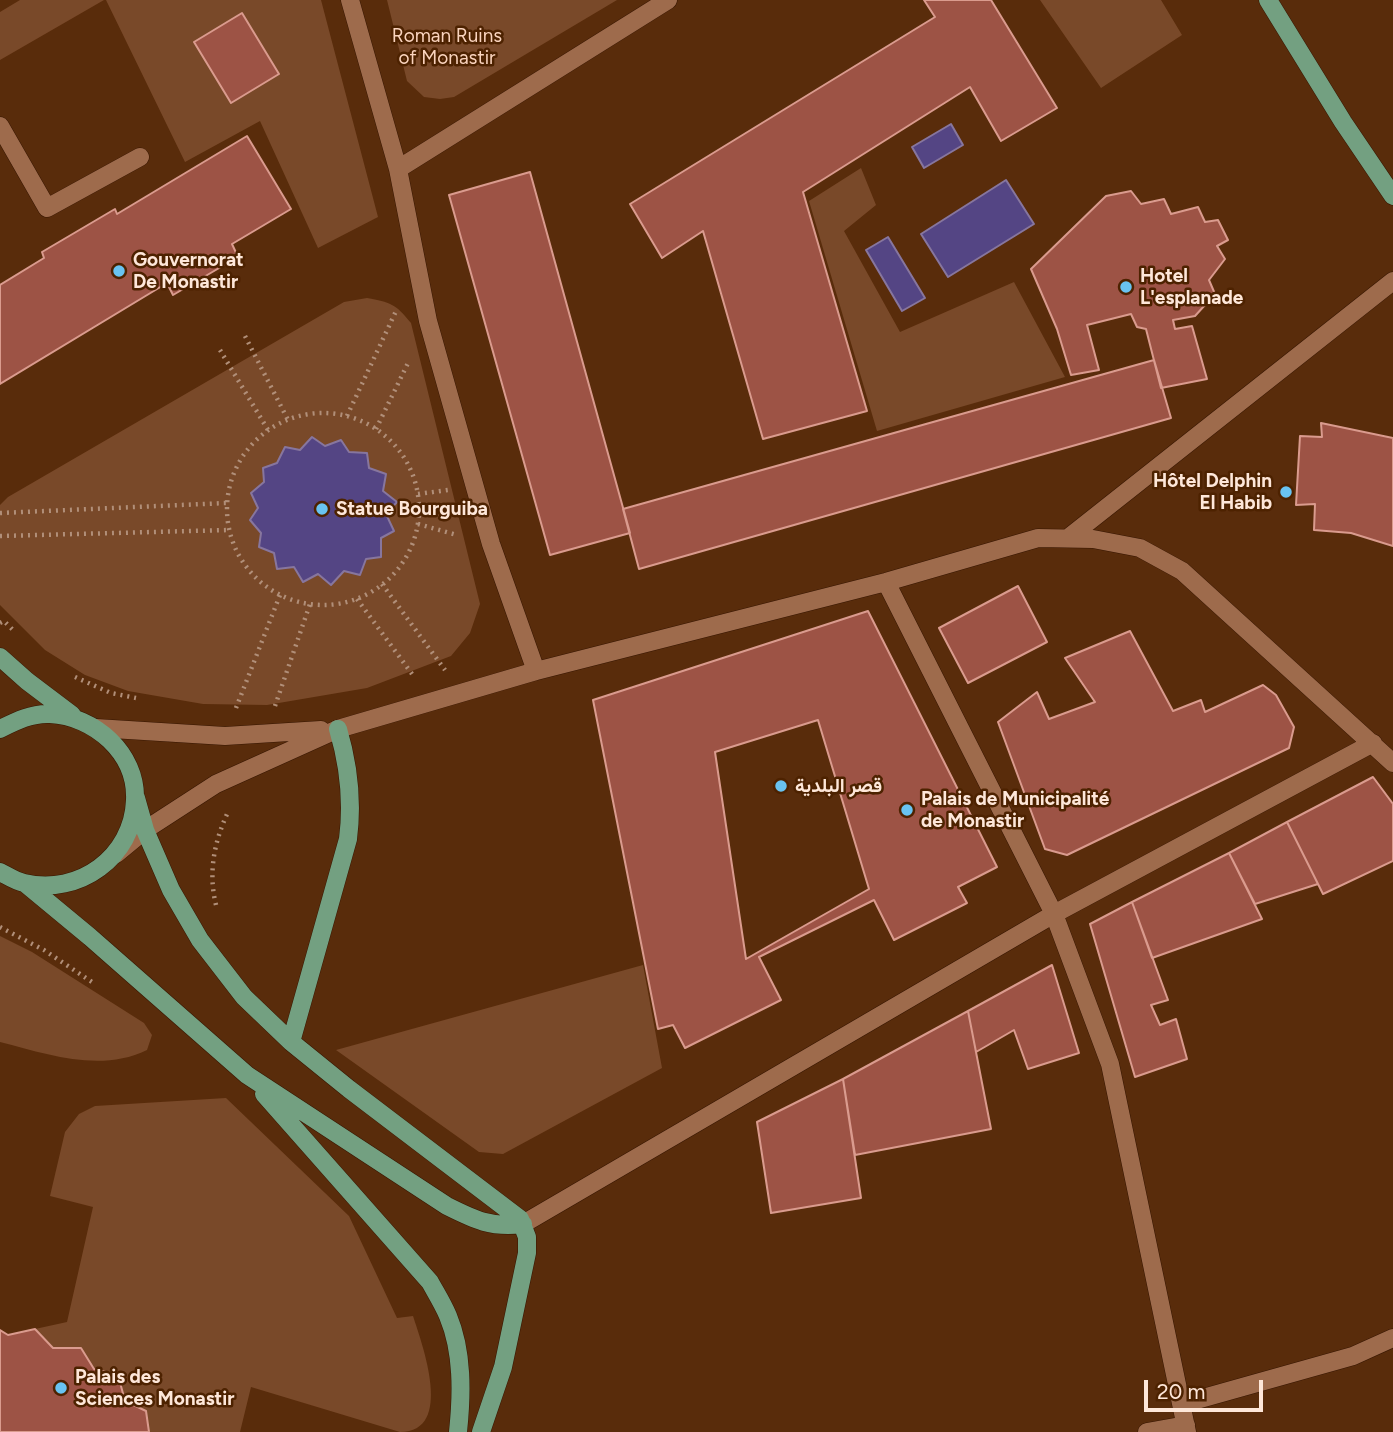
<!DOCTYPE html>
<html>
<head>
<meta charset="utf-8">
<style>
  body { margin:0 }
  #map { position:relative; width:1393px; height:1432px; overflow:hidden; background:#592c0b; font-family:Figtree,sans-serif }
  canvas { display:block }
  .scale { position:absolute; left:1144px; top:1380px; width:119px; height:32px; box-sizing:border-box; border:4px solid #fee7d9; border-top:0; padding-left:9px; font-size:21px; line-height:24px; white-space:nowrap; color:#fee7d9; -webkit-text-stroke:5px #4d2200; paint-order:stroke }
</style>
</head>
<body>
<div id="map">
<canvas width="1393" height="1432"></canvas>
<div class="scale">20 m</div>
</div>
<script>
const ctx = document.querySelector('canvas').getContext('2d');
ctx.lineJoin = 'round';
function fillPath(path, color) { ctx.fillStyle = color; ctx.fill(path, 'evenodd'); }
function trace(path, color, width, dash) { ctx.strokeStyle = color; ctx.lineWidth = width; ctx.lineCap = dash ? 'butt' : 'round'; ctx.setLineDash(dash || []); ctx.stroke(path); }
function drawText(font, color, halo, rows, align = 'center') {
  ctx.font = font + ' Figtree,Vazirmatn,sans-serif'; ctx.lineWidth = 5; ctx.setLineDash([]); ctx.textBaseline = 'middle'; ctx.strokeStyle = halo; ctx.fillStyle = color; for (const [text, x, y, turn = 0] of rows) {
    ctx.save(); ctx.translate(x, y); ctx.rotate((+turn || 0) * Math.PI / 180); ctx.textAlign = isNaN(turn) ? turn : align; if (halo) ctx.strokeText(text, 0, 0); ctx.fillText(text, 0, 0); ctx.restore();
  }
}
const green = new Path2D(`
  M20,0h84l-104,60v-48z
  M106,0h215l57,217 -60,31 -58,-127 -75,41z
  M387,0h230l-163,97 -14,2 -16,-2 -17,-16z
  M1040,0h121l21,35 -81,53z
  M861,168l15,37 -32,26 56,101 114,-50 51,95 -188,54 -68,-230z
  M367,298c23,4 29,6 44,25l69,281 -10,29 -19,23 -84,32 -100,17 -64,-1 -75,-13 -43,-16 -40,-25 -45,-45v-100l8,-8 336,-195z
  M0,936l32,16 112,71 8,12 -5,15c-47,23 -100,4 -147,-8z
  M643,965l19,103 -159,86 -24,-2 -143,-102z
  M226,1098l123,118 48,102 16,-2c9,28 42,116 -13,116l-149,-45 -11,45h-91l-3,-21 -21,-10 -7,-26 -24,-6 -13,-21h-28l-18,-19 32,-7 26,-115 -43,-11 15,-64 14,-18 16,-8z`);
const water = new Path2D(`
  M951,124l12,21 -39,23 -12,-21z
  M1006,180l28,44 -86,53 -27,-43z
  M888,237l37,61 -23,13 -36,-61z
  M312,437l13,9 16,-6 8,12 18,1 2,15 17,6 -3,17 14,11 -11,12 8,17 -13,7v19l-15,2 -6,16 -16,-4 -13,14 -13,-11 -15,8 -9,-15 -17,2 -3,-16 -15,-6 2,-14 -11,-13 8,-12 -7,-15 13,-11 -1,-14 14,-5 8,-16 15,3z`);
const building = new Path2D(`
  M924,0h67l66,108 -56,33 -31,-54 -167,105 64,219 -104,28 -60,-208 -41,27 -32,-54 305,-187z
  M242,13l37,61 -48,29 -37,-61z
  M247,136l44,73 -59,35 6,13 -65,38 -6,-12 -167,101v-99l44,-27 -2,-6 73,-43 2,5z
  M530,172l100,361 -80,22 -101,-360z
  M1131,191l10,13 23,-5 7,15 27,-7 7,15 13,-2 10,20 -11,6 8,13 -16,21 6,14 -20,22 -22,4 2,9 17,-3 15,53 -46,9 -15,-59 -9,-2 -6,-13 -44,11 12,45 -28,5 -14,-46 -26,-60 75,-73z
  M1154,360l17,58 -532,151 -16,-60z
  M1321,423l72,15v108l-42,-13 -37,-3 1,-26 -19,1 4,-69 22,1z
  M1018,586l29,56 -79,41 -29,-55z
  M868,611l129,256 -39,20 9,16 -73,37 -20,-40 -115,57 22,43 -96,48 -12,-23 -15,4 -65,-329zM818,720l51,169 -123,70 -31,-207z
  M1130,631l43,80 28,-11 4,12 58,-27 13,10 18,32 -5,21 -222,107 -22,-6 -47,-127 39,-30 12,27 46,-17 -30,-44z
  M1373,777l20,27v57l-70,33 -36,-72z
  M1287,822l31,62 -63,20 -26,-51z
  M1229,853l33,66 -110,39 -20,-56z
  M1132,902l36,98 -17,5 9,20 16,-6 11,40 -52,18 -45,-153z
  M1052,965l27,88 -51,16 -14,-39 -38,22 -8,-41z
  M968,1011l23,118 -136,26 -12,-76z
  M843,1079l18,119 -90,15 -14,-91z
  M35,1329l18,19h28l13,21 24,6 7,26 21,10 3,21h-149v-102l8,5z`);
const path = new Path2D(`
  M245,336l43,84
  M220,350l48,80
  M227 509a96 96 0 1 1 192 0a96 96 0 1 1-192 0Z
  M347,416l49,-105
  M376,429l32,-66
  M418,494l30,-4
  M0,513l226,-10
  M418,524l39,11
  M0,536l229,-6
  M382,584l63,86
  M357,599l58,79
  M0,623l4,-2 9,9
  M75,677l36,16 25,5
  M275,706l35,-102
  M236,708l44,-113
  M216,905c-8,-32 -2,-63 12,-93
  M0,927l44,23 51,34`);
const minor = new Path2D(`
  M350,0l48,169 30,152 63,223 45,127
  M0,126l47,82 93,-51
  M398,169l270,-169
  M1068,538l325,-257
  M886,582l168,332 56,150 77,368
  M96,728l129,8 96,-6
  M116,854l29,-24 71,-46 122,-55 198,-58 350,-89 152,-44 55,1 47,9 42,23 211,192
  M523,1224l531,-310 319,-171
  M1182,1404l171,-48 40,-18
  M1147,1432l39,-7`);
const major = new Path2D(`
  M1268,0l75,122 50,74
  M0,657l27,24 45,34
  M0,729c16,-8 32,-16 50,-15 44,2 87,39 85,86 -2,57 -56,96 -111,83 -9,-2 -16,-7 -24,-11
  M136,798l9,32 26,60 29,50 44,57 47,45 58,47 171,130 7,18v16l-24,114 -22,65
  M26,884l64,53 157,138 200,131c28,14 44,22 76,18
  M291,1042l57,-203c5,-39 1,-73 -10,-110
  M264,1094l166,188c6,11 13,22 18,34 15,36 14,78 10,116`);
const markers = [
  [119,271,7,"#69c3f1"],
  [1126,287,7,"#69c3f1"],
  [1286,492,7,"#69c3f1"],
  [322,509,7,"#69c3f1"],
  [781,786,7,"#69c3f1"],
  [907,810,7,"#69c3f1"],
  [61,1388,7,"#69c3f1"]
];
const parkNames = [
  ["Roman Ruins",447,36],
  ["of Monastir",447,58]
];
const poiNames = [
  ["Gouvernorat",133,260],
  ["De Monastir",133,282],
  ["Hotel",1140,276],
  ["L'esplanade",1140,298],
  ["Hôtel Delphin",1272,481,"right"],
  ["El Habib",1272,503,"right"],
  ["Statue Bourguiba",336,509],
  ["قصر البلدية",795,786],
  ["Palais de Municipalité",921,799],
  ["de Monastir",921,821],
  ["Palais des",75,1377],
  ["Sciences Monastir",75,1399]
];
fillPath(green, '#794929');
fillPath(water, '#544584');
trace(water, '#87769e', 2);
fillPath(building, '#9d5345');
trace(building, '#da9b8e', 2);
trace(minor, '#371600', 19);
trace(major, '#371600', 19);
trace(path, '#b18f79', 4.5, [2, 5]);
trace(minor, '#9e6b4c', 18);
trace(major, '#73a081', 18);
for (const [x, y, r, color] of markers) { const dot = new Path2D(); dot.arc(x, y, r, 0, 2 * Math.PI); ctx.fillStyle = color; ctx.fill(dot); trace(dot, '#4d2200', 2.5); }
drawText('19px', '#fad4be', '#4d2200', parkNames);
drawText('bold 19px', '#fee7d9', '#4d2200', poiNames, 'left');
</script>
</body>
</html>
